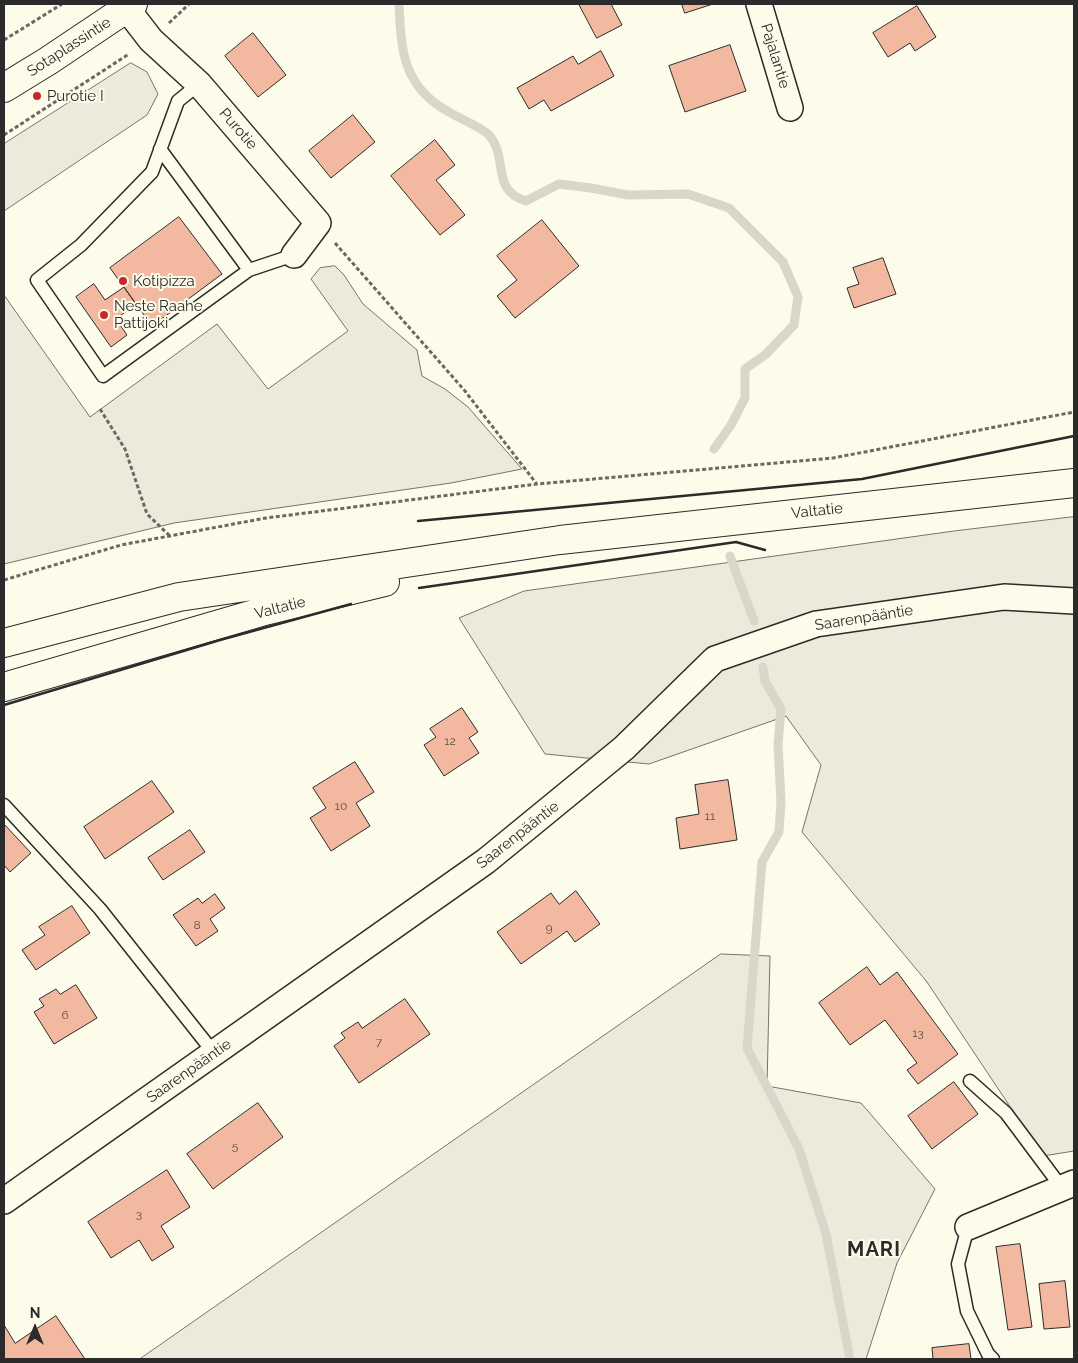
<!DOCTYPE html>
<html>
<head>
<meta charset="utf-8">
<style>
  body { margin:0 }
  #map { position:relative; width:1078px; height:1363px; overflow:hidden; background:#fdfbea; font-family:Raleway,sans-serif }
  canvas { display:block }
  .frame { position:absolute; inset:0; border:5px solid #2b2b2b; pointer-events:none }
  .north { position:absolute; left:10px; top:1303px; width:50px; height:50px; -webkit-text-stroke:4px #fdfbea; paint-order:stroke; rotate:0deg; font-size:14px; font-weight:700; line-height:20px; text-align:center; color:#2b2b2b }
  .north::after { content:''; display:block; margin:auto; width:18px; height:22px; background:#2b2b2b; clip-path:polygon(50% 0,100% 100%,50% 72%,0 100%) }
</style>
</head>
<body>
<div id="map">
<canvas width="1078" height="1363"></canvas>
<div class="frame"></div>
<div class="north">N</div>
</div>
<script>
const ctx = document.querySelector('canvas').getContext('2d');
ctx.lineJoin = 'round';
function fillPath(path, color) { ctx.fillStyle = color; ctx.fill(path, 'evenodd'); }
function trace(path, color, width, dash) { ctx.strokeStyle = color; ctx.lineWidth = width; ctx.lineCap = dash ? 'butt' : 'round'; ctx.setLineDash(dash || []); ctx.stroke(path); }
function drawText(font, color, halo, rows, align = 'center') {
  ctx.font = font + ' Raleway,sans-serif'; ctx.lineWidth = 4; ctx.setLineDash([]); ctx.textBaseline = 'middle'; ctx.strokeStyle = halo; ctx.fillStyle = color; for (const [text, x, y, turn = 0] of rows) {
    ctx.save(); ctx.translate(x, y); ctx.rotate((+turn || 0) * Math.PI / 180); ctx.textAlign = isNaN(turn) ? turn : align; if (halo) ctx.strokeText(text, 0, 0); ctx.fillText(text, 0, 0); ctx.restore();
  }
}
const green = new Path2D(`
  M131,63l16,9 11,22 -11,21 -143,96v-67z
  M335,266l9,9 19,29 54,46 5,26 23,13 23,18 54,62 -71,14 -277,40 -170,41v-269l86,122 127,-93 51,65 80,-58 -37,-52 9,-11z
  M1074,517v634l-31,5 -116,-174 -125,-150 19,-67 -35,-49 -137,48 -104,-10 -86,-136 65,-27 430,-60z
  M721,954l49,2 -3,130 94,17 74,86 -38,74 -31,96h-726z`);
const stream = new Path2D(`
  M399,4c2,47 4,83 50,108 11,7 31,14 40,23 20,23 1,55 37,66l33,-17 32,4 37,7 60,-1 41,14 54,54 15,35 -4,28 -29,30 -20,14v29l-14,27 -17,24
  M730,556l24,65
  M763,667l2,14 16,28 -3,36 3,57 -2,30 -17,30 -15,186 52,101 27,85 24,125`);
const building = new Path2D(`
  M579,4h32l11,21 -25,13z
  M682,4h31l-28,9z
  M917,6l19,31 -21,14 -5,-8 -22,14 -15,-24z
  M253,33l33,42 -28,22 -33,-41z
  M730,45l16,46 -61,21 -16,-46z
  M601,51l13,25 -63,35 -7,-11 -15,9 -12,-21 56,-32 5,8z
  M353,115l22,27 -44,36 -22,-27z
  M435,140l20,25 -19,15 29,35 -25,20 -49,-59z
  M179,217l43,57 -70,52 -42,-58z
  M542,220l37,46 -64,52 -18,-22 20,-16 -20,-24z
  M883,258l13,36 -42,14 -7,-20 12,-4 -6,-16z
  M94,284l11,16 19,-13 12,17 -20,15 11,16 -16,12 -35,-50z
  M462,708l16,24 -9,6 10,15 -35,23 -20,-31 12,-8 -6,-8z
  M355,762l19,30 -18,11 14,23 -39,25 -21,-33 16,-10 -13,-20z
  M728,780l9,60 -57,9 -4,-31 23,-4 -4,-29z
  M152,781l22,31 -69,47 -21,-32z
  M4,824l27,29 -21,19 -6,-7z
  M190,830l15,22 -42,28 -15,-22z
  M576,891l24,33 -25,18 -8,-11 -46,33 -24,-32 54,-39 8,11z
  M215,894l10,14 -15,11 8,12 -22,15 -23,-31 25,-17 4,5z
  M72,906l18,27 -54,37 -14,-20 23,-15 -6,-8z
  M867,967l13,18 17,-13 61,82 -40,30 -11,-14 10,-7 -32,-43 -35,25 -31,-42z
  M76,985l21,33 -43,26 -20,-32 10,-6 -5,-7 17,-10 4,5z
  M405,999l25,35 -71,49 -25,-37 11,-8 -4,-5 17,-11 4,6z
  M954,1082l24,32 -46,35 -24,-33z
  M258,1103l25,34 -70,52 -26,-35z
  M167,1170l23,37 -29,19 13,21 -22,14 -13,-21 -28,18 -23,-36z
  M1020,1244l12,83 -24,3 -12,-83z
  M1065,1281l5,46 -26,2 -5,-45z
  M56,1316l29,43h-81v-34l11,18z
  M969,1344l2,15h-38l-1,-11z`);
const path = new Path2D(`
  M169,23l20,-19
  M4,40l58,-36
  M4,135l125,-81
  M335,243l130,148 71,92
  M100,409l25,40 22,65 23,22
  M4,580l117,-35 145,-27 271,-34 296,-26 241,-46`);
const service = new Path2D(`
  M199,84l-21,17 -26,71 -71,73 -44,35 66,96 146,-106 45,-15
  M160,149l89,121
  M4,805l96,104 114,144
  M970,1081l36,32 56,75
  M968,1227l-10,37 9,47 21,43 5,5`);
const minor = new Path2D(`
  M759,4l31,104
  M127,9l24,31 48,44 119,139 -24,32
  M4,1201l482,-340 138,-113 91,-89 101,-35 188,-27 70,4
  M968,1227l106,-44`);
const tertiary = new Path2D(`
  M4,88l44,-27 85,-57`);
const trunk = new Path2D(`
  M4,643l175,-46 381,-57 514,-57
  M4,687l257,-75 124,-30`);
const wall = new Path2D(`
  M418,521l444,-42 212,-43
  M419,588l317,-46 29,8
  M4,705l216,-65 131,-36`);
const markers = [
  [37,96,5,"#c62828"],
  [123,281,5,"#c62828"],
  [104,315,5,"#c62828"]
];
const numberNames = [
  ["12",450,741],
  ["10",341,806],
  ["11",710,816],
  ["8",197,925],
  ["9",549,928],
  ["6",65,1015],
  ["13",918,1033],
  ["7",379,1042],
  ["5",235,1146],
  ["3",139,1214]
];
const streetNames = [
  ["Sotaplassintie",69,47,-33],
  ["Pajalantie",775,56,73],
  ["Purotie",238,129,49],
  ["Valtatie",817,511,-6],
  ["Valtatie",280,608,-14],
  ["Saarenpääntie",864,618,-9],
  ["Saarenpääntie",518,835,-38],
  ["Saarenpääntie",189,1071,-35]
];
const poiNames = [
  ["Purotie I",47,96],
  ["Kotipizza",133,281],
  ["Neste Raahe",114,306],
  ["Pattijoki",114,323]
];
const districtNames = [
  ["MARI",874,1250]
];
fillPath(green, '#ecebdb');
trace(green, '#74746e', 1);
trace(stream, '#d8d7c9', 9);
fillPath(building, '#f2b8a0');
trace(building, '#2b2b2b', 1);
trace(service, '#2b2b2b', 15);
trace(minor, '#2b2b2b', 28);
trace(tertiary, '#2b2b2b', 30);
trace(trunk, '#2b2b2b', 30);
trace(path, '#6a6964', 3, [4, 2.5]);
trace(service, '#fdfbea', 12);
trace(minor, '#fdfbea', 25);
trace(tertiary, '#fdfbea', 28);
trace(trunk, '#fdfbea', 28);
trace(wall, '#2b2b2b', 2.5);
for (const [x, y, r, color] of markers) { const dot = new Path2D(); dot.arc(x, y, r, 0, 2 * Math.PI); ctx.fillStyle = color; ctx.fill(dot); trace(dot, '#fdfbea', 2); }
drawText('12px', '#5d4e48', null, numberNames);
drawText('15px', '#2b2b2b', '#fdfbea', streetNames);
drawText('15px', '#2b2b2b', '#fdfbea', poiNames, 'left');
ctx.letterSpacing = '1px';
drawText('bold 20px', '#2b2b2b', '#fdfbea', districtNames);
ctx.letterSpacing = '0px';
</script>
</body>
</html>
